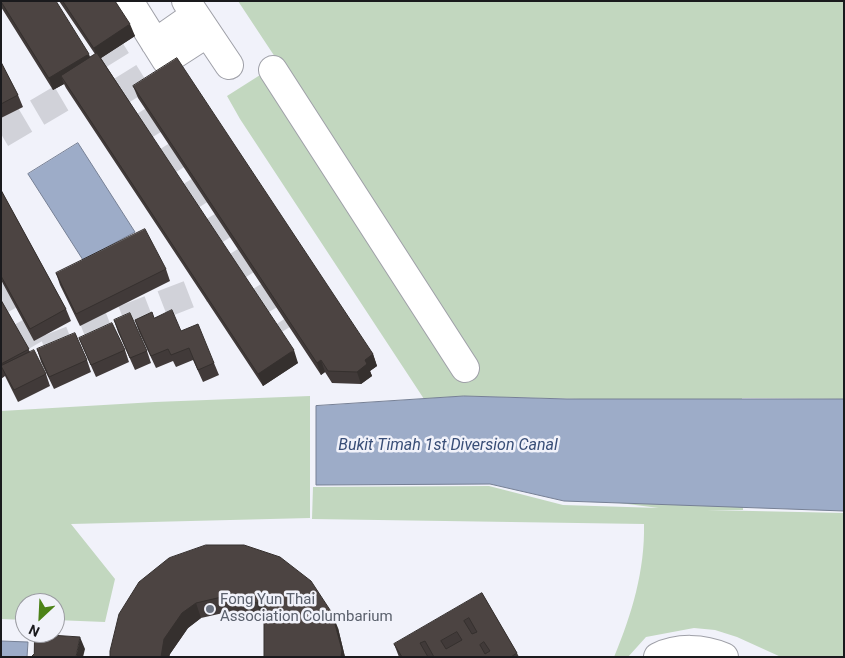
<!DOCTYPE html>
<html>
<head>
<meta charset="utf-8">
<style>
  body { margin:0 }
  #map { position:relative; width:845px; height:658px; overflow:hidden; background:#f1f2fa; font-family:Roboto,sans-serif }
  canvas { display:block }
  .frame { position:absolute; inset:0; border:2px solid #1a1a1d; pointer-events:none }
  .north { position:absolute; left:15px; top:593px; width:50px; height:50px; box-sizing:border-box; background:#f1f2fa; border:1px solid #9b9ca2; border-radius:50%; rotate:205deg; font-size:14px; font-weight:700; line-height:20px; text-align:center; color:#1a1a1d }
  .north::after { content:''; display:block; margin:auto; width:18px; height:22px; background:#4c8218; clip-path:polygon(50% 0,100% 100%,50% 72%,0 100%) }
</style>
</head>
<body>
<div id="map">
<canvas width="845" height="658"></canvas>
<div class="frame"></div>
<div class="north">N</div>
</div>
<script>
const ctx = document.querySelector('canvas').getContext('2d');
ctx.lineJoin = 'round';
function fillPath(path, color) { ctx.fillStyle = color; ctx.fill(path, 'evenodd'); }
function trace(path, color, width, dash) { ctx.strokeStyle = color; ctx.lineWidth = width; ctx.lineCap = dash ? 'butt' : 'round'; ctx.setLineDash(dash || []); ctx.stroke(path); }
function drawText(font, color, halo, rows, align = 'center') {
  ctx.font = font + ' Roboto,sans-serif'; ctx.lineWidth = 5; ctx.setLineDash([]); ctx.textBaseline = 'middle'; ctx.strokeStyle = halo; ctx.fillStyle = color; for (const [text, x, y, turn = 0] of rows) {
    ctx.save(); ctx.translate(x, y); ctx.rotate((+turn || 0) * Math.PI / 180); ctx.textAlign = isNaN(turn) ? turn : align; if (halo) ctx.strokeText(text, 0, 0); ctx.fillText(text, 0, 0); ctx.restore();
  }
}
const green = new Path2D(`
  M238,1h606v398l-102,-1 1,112h-36l137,3v144h-63l-44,-20 -22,-7 -21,-2 -48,9 -18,20h-14c18,-43 31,-87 30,-133l-332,-5 1,-32 176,-1 74,19 96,3 -79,-10v-99l-116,-3 -40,3 -184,-280 -13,-23 52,-33z
  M310,396v122l-239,6 44,55 -10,43 -50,-2v-17h-30v17l-24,-1v-208l154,-9z`);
const water = new Path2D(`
  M78,143l57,89 -52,28 -55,-86z
  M464,396l103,3h277v112l-280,-10 -74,-17 -174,1v-79z
  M1,641l27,1 -1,15h-26z`);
const minorTunnel = new Path2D(`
  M80,1l205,329
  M1,134l100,-59
  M1,284l39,68 193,-75`);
const minor = new Path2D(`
  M129,1l37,59 40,-26
  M186,1l43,64
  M155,43l40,-28
  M273,70l192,298
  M658,657c20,-10 45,-9 66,0`);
const wall = new Path2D(`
  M1,1l89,56 5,-3 -36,-53h56l20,35 -34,22 197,305 -35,23 -197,-298 -2,-4 -11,6 -52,-83z
  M1,62l17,33 5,12 -22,11z
  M133,86l240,268 4,12 -7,5 2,5 -11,8 -29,-1 -7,-11 -4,3 -183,-277z
  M1,190l65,119 5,12 -37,20 -33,-61z
  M166,269l4,12 -90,45 -20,-41 -4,-12z
  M1,300l29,52 16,22 4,12 -32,16 -13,-26 -4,3z
  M154,318l27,13 33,32 5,12 -16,7 -10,-22 -17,7 -3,-6 -17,7 -17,-36 -4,-12z
  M114,320l33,31 4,12 -16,7 -17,-38z
  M79,338l46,12 4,12 -33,15 -12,-27z
  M37,349l50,11 4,12 -37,17 -13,-27z
  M169,558l169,70 7,29h-81v-40l-2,2 -30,-8 -31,7 -13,10 -18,26 -1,3h-59z
  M482,593l35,60 2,4h-88l-1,-1 -1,1h-30l-5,-13z`);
const shadedWall = new Path2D(`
  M130,24l5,12 -37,24 -4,-12z
  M89,54l4,12 -32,10 3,8 -11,6 -4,-12z
  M294,350l4,13 -35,23 -5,-12z
  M373,354l4,12 -7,5 2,5 -11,8 -4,-12 8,-12z
  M321,360l4,12 -4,3 -4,-12z
  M264,594l6,16 -8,9 -5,-16z
  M196,603l5,15 -13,10 -18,26 -1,3h-8l3,-18 18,-26z
  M332,613l6,15 7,29h-4z
  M80,637l5,12 -2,8h-7z`);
const building = new Path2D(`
  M1,1h55l33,53 -40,24z
  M63,1h52l15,23 -36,24z
  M97,53l197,297 -36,24 -197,-298z
  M177,58l196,296 -8,6 2,4 -10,8 -29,-1 -7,-11 -4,3 -184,-277z
  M1,62l17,33 -17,9z
  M1,190l65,119 -36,20 -29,-53z
  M145,229l21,40 -90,45 -20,-41z
  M1,300l28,49 -28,15z
  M172,310l9,21 17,-7 16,39 -16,7 -9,-22 -18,7 -3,-6 -17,7 -16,-36 17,-8 2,6z
  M130,313l17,38 -17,7 -16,-38z
  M112,323l13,27 -34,15 -12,-27z
  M75,333l12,27 -38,17 -12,-28z
  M34,350l12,24 -32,16 -13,-24z
  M206,545h38l36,12 31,24 21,32 10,37 -1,7h-77v-63l-7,9 -31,-7 -30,7 -14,10 -18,26 -3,18h-51v-6l9,-37 20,-32 30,-24z
  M482,593l35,60 -6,4h-77l-9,-16 -5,2 8,14h-26l-8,-13zM469,618l8,14 -5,2 -8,-13zM457,632l5,8 -16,9 -5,-8zM484,642l6,9 -5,3 -5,-9z
  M35,634l45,3 -4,20h-45l3,-3z`);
const markers = [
  [210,609,5,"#6b7280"]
];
const worshipNames = [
  ["Fong Yun Thai",220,600],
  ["Association Columbarium",220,617]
];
const waterNames = [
  ["Bukit Timah 1st Diversion Canal",448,446]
];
fillPath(green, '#c2d7bf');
fillPath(water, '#9dacc8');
trace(water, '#768095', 1);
trace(minorTunnel, '#d1d2d9', 28, [28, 14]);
trace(minor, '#9fa0a8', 30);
trace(minor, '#fff', 28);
fillPath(wall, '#413a39');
fillPath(shadedWall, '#35302e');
fillPath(building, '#4c4442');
trace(building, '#35302e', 1);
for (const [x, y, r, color] of markers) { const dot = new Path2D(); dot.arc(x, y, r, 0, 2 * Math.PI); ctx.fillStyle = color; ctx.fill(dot); trace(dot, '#f1f2fa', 2); }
drawText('15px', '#5b616d', '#f1f2fa', worshipNames, 'left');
drawText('italic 16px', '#394e77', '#f1f2fa', waterNames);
</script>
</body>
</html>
